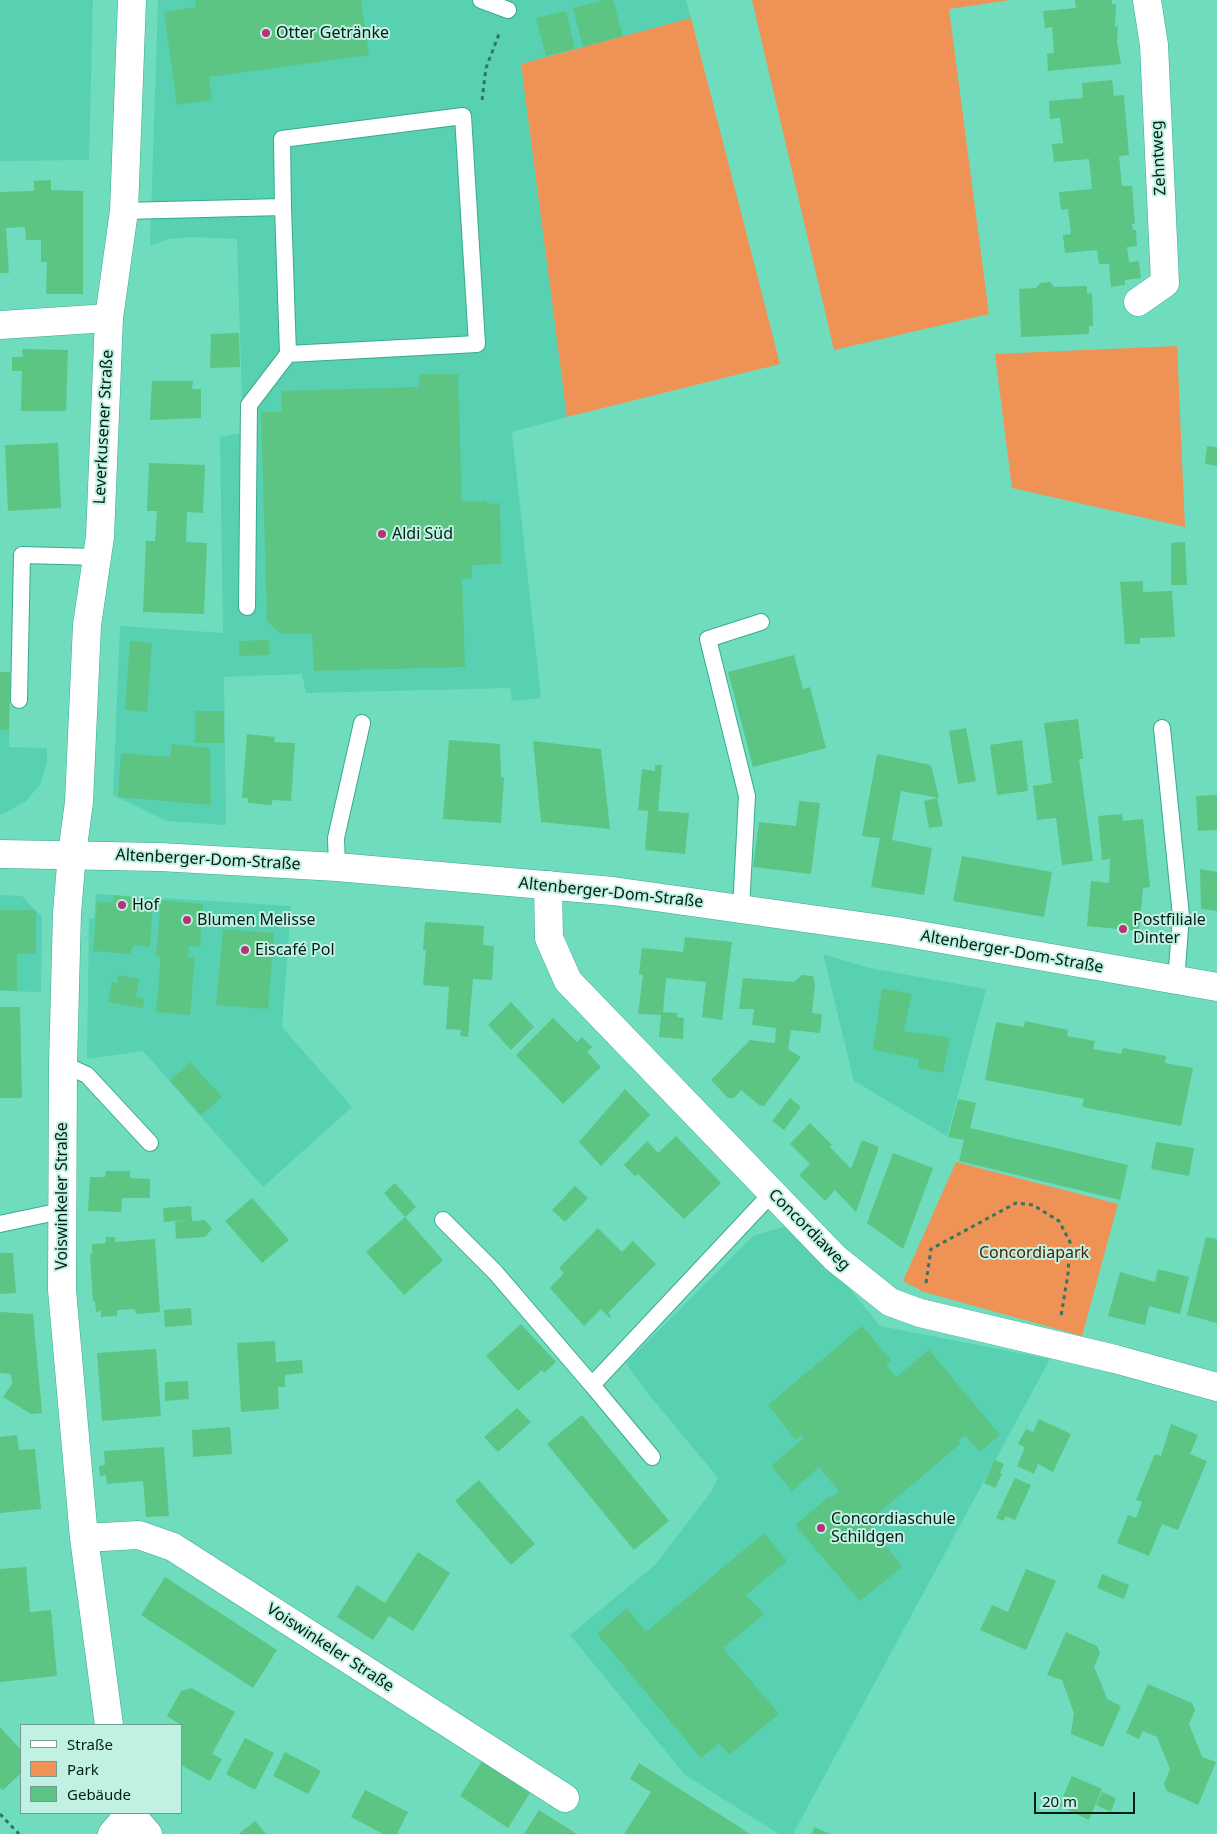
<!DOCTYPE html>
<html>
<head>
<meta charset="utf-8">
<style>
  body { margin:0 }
  #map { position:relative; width:1217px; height:1834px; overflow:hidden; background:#6fdcbe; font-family:"Noto Sans",sans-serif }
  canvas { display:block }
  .legend { position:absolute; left:20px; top:1724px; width:162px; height:90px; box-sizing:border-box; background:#c0f1e2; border:1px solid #739d90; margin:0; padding:6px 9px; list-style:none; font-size:15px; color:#001e16 }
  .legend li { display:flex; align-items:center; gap:10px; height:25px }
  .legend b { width:25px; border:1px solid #739d90 }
  .scale { position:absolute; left:1034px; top:1792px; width:101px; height:22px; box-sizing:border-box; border:2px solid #001e16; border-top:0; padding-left:6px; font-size:15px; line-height:18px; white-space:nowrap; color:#001e16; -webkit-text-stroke:4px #c0f1e2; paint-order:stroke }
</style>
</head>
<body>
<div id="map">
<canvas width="1217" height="1834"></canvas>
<ul class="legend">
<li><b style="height:6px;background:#fff"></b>Straße</li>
<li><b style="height:14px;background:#ee9355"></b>Park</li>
<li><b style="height:14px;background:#5cc583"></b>Gebäude</li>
</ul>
<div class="scale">20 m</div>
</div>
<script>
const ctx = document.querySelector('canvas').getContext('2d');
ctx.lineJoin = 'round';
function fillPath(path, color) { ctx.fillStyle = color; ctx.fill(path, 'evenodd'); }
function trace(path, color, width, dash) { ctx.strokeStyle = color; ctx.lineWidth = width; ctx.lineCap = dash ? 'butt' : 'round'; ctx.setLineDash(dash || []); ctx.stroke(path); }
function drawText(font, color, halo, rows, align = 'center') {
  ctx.font = font + ' "Noto Sans",sans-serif'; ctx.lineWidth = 4; ctx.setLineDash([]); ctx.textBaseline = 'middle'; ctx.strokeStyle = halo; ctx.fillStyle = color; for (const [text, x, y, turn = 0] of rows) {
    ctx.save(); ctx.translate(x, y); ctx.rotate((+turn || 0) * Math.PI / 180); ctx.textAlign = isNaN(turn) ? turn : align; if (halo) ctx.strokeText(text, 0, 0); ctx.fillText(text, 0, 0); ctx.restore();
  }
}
const built = new Path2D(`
  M0,0h93l-4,160 -89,1z
  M158,0h528l5,18 -170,46 46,353 -55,15 29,266 -29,3 -2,-13 -204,5 -4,-19 -78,3 2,148 -59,-4 -54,-26 7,-169 103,7 -3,-196 23,-4 -6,-194 -47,-2 -22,2 -18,7z
  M0,672h10l-1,75 38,1v14l-7,23 -14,16 -23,13h-3z
  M96,894l195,12 -9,121 70,80 -89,80 -120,-136 -56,8 2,-141 5,1z
  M0,895l22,1 20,21 -1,75 -41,-1z
  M823,954l46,14 117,21 -39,147 -93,-55z
  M797,1223l83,103 170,33 -257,475h-14l-94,-59 -115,-140 86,-71 55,-72 7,-14 -73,-88 -19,-27 127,-127z`);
const green = new Path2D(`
  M752,0h258l-61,9 40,305 -155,36z
  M691,18l89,346 -213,53 -46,-353z
  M1177,346l8,181 -173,-39 -17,-134z
  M956,1162l162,42 -36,132 -158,-44 -21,-11z`);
const building = new Path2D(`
  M195,0h166l8,55 -160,22 3,23 -35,5 -13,-93 32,-5z
  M605,0h8l10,36 -40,11 -10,-39z
  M1075,0h37v4h4l-1,23 3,-1 -1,16 4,22 -73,7 -1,-17 7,-1 -2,-26 -7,1 -2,-17 33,-3z
  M566,11l9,38 -29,7 -10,-38z
  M1112,80l2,16 10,-1 5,60 -10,1 3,30h10l3,37 -3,1 1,6h3l1,16 -10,1 2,15 10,-1 2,17 -16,2v5l-14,2 -2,-23h-10l-2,-14 -32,3 -2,-18 8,-1 -3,-25 -7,1 -2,-18 33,-3 -3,-30 -35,3 -2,-18 11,-1 -3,-25 -10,1 -1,-18 34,-3 -1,-15z
  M51,180v10l32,1v103h-37l1,-32h-6v-22h-15l-1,-13 -19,1 3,45h-9v-81l34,-1v-10z
  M1050,282l4,5 33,-1v8l5,-1 1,33h-4v8l-68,3 -2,-48 17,-1 4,-5z
  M239,333l1,34 -30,1 1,-34z
  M22,349l46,1 -2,61h-45l1,-40h-10v-14h11z
  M419,374h39l4,128 25,-1v3l13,-1 1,61 -29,1v13l-10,1 3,88 -151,4 -2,-37h-32l-13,-13 -6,-209h21l-1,-21 138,-4z
  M152,381h41l-1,8h9v29l-51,2z
  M58,443l3,65 -53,3 -3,-66z
  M1207,446l10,1v19l-12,-2z
  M149,463l56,2 -2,48 -16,-1 -1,30 21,1 -3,71 -61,-2 3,-71h9l2,-30h-10z
  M1185,542l2,43h-16v-42z
  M1143,581v11l29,-1 3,46 -35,1v6h-15l-5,-62z
  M269,640v15l-30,1v-15z
  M130,641l22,2 -5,69 -22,-2z
  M794,655l9,34 7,-2 16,61 -73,19 -25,-95z
  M0,672h10l-1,58h-9z
  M195,711h29v32h-29z
  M1078,719l5,40h-4l14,102 -31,4 -6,-47 -19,2 -4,-34 19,-3 -8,-60z
  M966,728l10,53 -18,3 -9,-53z
  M247,734l28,3 -1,5 21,1 -4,58 -19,-1v5l-24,-2v-5h-6z
  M449,740l51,4 1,33 3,1 -3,45 -58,-4z
  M1022,740l6,51 -31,4 -7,-50z
  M533,741l68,8 9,80 -69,-7z
  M172,744l38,4 1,57 -93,-8 3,-44 49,4z
  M877,754l54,11 8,33 -38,-7 -9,49 40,8 -8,47 -53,-8 9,-49 -18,-2z
  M655,765h7l-4,46 31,2 -4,41 -40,-4 3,-39 -10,-1 4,-41 13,2z
  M1217,795v35l-19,1 -2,-35z
  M937,798l6,28 -14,2 -5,-27z
  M799,801l21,2 -9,71 -58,-7 6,-45 37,4z
  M1122,814l1,7 20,-2 7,68 -7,1 -4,43 -52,-5 4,-45 18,2 1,-24 -8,1 -4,-44z
  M962,856l90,16 -8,45 -91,-16z
  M1200,869l17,3v39l-16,-2z
  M113,895l40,5 -3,47 -16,-2 -4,9 -37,-3 4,-50 16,2z
  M161,900l42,4 -3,43 -11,-1 -1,11h7l-5,58 -34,-3 5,-55 -5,-1z
  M0,910h36v44h-19v37l-17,-1z
  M428,922l56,4 -1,19 11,1 -2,34 -19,-1 -5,58 -8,-1 1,-6 -15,-1 3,-42 -26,-2 3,-35h-3l2,-27z
  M223,929l51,4 -6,76 -52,-4z
  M685,937l47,5 -10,78 -20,-3 4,-35 -40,-4 -3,34 14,1v4l7,1 -1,21 -24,-2 2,-22 -23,-1 5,-39 -4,-1 3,-26 41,4z
  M118,975l21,4 -3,18 8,1 -1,10 -35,-6 4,-20 5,1z
  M802,975l11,1 2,9 -3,28 10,1 -2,19 -29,-3 -3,19 13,8 -37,49 -5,-1 -18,-15 -7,8h-6l-17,-18 39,-40 25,3 1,-15 -24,-3 2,-16h-15l4,-31 51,4z
  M882,988l30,6 -8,37 46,7 -7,35 -25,-5 1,-9 -46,-9z
  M511,1002l23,25 -23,23 -23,-25z
  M0,1007h20l2,91h-22z
  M553,1018l24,24 5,-5 10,10 -5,5 14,15 -38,37 -47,-49z
  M1025,1021l43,9 -1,6 28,5 -2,8 28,5 2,-6 43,8 -1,7 28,5 -12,58 -99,-19 2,-8 -99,-19 11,-58 28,5z
  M190,1062l32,35 -21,18 -31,-34z
  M625,1089l25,26 -49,51 -22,-24z
  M790,1098l11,9 -17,23 -12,-9z
  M958,1099l18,4 -6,25 158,37 -8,35 -161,-39 5,-21 -16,-3z
  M810,1123l22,22 -2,2 21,22 11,-29 17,7 -23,65 -21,-22 -10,11 -26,-26 11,-11 -20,-20z
  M676,1136l45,47 -37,36 -46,-45 -3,2 -11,-11 23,-24 11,12z
  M1156,1142l38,6 -5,28 -38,-7z
  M893,1153l40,15 -30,81 -36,-26z
  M106,1171h24v7l20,1v19h-28l-1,14 -33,-1 2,-34h15z
  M395,1183l21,24 -11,10 38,43 -39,35 -38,-43 39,-35 -21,-24z
  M575,1186l13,12 -23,24 -13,-12z
  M252,1198l37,42 -27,23 -37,-42z
  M191,1206l1,15 13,-1 7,9 -7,8 -29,2 -1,-17 15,-2 -26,2 -1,-14z
  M598,1228l24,24 11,-11 23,23 -48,49 3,3 -1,2 -9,-9 -17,17 -34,-38 14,-15 -5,-5z
  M106,1237h9v5l40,-3 5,73 -24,2 -1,-5 -18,1v6l-16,1v-6l-5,1 -1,-11h-2l-3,-46 2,-1v-10l14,-1z
  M1206,1237l11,2v84l-30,-8z
  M0,1253h13l3,40 -16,1z
  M1158,1269l31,8 -9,37 -31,-8 -4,19 -37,-9 12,-44 35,10z
  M191,1308l1,17 -27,2 -1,-17z
  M0,1312l33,2 9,99 -11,1 -28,-17 9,-13 -1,-10 -11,-1z
  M521,1324l35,38 -12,11 -2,-3 -24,21 -32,-35z
  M862,1326l29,34 -5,5 10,12 33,-27 71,85 -20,17 -15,-17 -7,6 2,3 -92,78 34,45 -42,34 -65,-76 35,-29 2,2 7,-7 -20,-24 -27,24 -21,-25 33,-28 -3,-3 -5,5 -28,-35z
  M275,1341l1,21 26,-2 1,13 -18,2v12h-7l1,22 -38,3 -4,-69z
  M156,1349l5,67 -59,5 -5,-68z
  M188,1381l1,18 -24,2v-19z
  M517,1408l14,14 -33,30 -14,-15z
  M582,1415l87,106 -35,29 -87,-106z
  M1039,1419l32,15 -18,38 -15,-8 -4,10 -17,-8 8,-19 -7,-3 8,-15 7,3z
  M1171,1424l27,11 -8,19 17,7 -29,69 -16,-6 -13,32 -32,-13 11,-28 8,3 6,-16 -6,-2 19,-46 6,2z
  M230,1427l2,27 -39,3 -1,-27z
  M17,1435l2,15 16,-1 6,60 -41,4v-76z
  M164,1447l5,69 -23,1 -3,-36 -36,3 -1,-9 -6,1 -1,-10 6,-1 -1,-14z
  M995,1460l9,4 -4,9 2,1 -7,14 -11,-5z
  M1015,1478l16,7 -16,35 -9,-4 -3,5 -7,-3z
  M479,1480l56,64 -24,21 -56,-64z
  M764,1533l23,28 -41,34 18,19 -41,34 56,66 -50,41 -10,-12 -18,15 -104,-124 30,-26 19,24z
  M418,1552l32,21 -37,58 -24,-15 -16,24 -36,-23 20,-32 28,18z
  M26,1567l4,45 21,-2 6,66 -57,6v-113z
  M1026,1569l30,12 -30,69 -46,-20 12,-25 16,7z
  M1102,1574l27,11 -5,14 -27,-11z
  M165,1577l112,73 -24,38 -112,-73z
  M1066,1632l31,14 3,7 -6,14 7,16 6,16 14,7 -18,41 -32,-13 3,-21 -12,-33 -15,-5z
  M1148,1684l44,19 3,7 -6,14 13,33 14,5 -18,43 -31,-14 -3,-7 6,-15 -13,-32 -14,-6 -4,8 -13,-6z
  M191,1688l44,24 -23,42 10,5 -12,22 -29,-16v-40l-14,-9 14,-25z
  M0,1727l21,23v23l-18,17 -3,-2z
  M245,1738l29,15 -19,37 -29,-16z
  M285,1752l36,19 -13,23 -35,-18z
  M482,1761l48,32 -22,35 -48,-32z
  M639,1763l102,65 8,6h-125l27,-42 -21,-13z
  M1072,1776l30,13 -13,31 -30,-14z
  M365,1790l43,22 -11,22h-14l-32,-17z
  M1102,1792l14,6 -5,14 -15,-7z
  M539,1810l38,24h-53z
  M255,1821l11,13h-27z
  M814,1827l16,7h-18z`);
const path = new Path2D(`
  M482,100l4,-32 13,-34
  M926,1283l5,-34 85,-46 17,2 26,16 11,21 -2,32 -7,42
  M0,1814l19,20`);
const lane = new Path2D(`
  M481,0l27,10
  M283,207l-1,-68 181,-23 14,228 -189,10
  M124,211l159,-4 5,147 -39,51 -2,202
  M19,700l3,-145 75,2
  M1162,728l19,188 -5,65
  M337,867l-1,-29 26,-115
  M741,909l6,-113 -39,-157 53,-17
  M63,1064l24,11 63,68
  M443,1220l52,52 97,113
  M0,1224l61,-13
  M652,1457l-60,-72 180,-192`);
const street = new Path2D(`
  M1138,302l27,-19 -11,-238 -7,-45
  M0,325l109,-7
  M72,854l-5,59 -4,151 -1,226 22,248 25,187
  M548,885l1,53 19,43 267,277 55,44 30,11 195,46 102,28
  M84,1538l55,-3 34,12 392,251
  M130,1813l18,21
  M112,1834l18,-21`);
const secondary = new Path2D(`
  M0,854l160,3 177,10 276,24 283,40 321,56
  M72,854l7,-52 8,-177 13,-88 9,-219 15,-107 8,-211`);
const markers = [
  [266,33,5,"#b73276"],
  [382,534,5,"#b73276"],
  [122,905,5,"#b73276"],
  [187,920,5,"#b73276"],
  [1123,929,5,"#b73276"],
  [245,950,5,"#b73276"],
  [821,1528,5,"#b73276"]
];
const poiNames = [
  ["Otter Getränke",276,33],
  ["Aldi Süd",392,534],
  ["Hof",132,905],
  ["Blumen Melisse",197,920],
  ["Postfiliale",1133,920],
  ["Dinter",1133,938],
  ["Eiscafé Pol",255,950],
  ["Concordiaschule",831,1519],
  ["Schildgen",831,1537]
];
const streetNames = [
  ["Zehntweg",1159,158,-93],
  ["Leverkusener Straße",104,427,-87],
  ["Altenberger-Dom-Straße",208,860,3],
  ["Altenberger-Dom-Straße",611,893,6],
  ["Altenberger-Dom-Straße",1012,952,10],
  ["Voiswinkeler Straße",62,1196,-90],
  ["Concordiaweg",809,1230,45],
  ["Voiswinkeler Straße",330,1648,33]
];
const parkNames = [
  ["Concordiapark",1034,1253]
];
fillPath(built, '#57d1b2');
fillPath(green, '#ee9355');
fillPath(building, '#5cc583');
trace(lane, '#38aa8f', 18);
trace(street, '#38aa8f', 29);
trace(secondary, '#38aa8f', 29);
trace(path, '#337563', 3, [4, 4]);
trace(lane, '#fff', 16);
trace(street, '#fff', 28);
trace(secondary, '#fff', 28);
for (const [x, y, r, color] of markers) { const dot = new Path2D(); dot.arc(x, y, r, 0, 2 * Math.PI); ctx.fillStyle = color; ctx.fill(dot); trace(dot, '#c0f1e2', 2); }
drawText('16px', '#001e16', '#c0f1e2', poiNames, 'left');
drawText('16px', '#001e16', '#c0f1e2', streetNames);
drawText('16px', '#472307', '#c0f1e2', parkNames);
</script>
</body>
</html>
